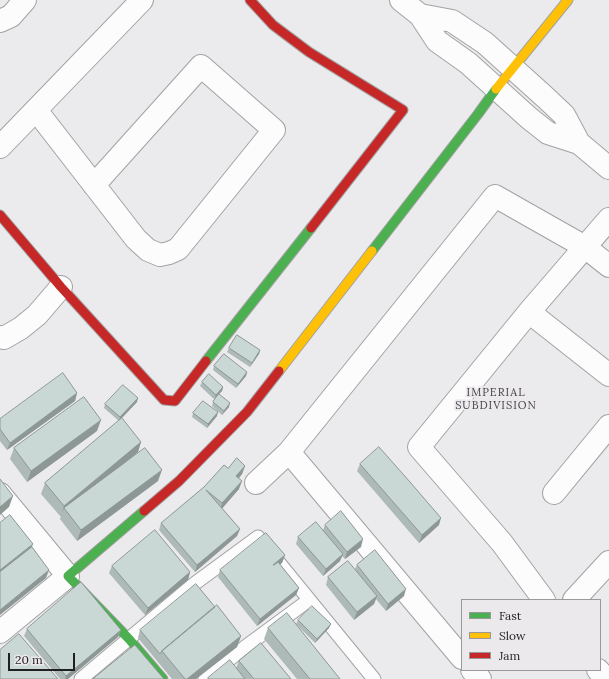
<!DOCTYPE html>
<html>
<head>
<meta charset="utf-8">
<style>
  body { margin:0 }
  #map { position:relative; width:609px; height:679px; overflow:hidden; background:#ebeaec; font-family:Lora,serif }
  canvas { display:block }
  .legend { position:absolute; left:461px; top:599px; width:140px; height:72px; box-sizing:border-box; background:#ece9ed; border:1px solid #9a989b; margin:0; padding:5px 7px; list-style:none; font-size:12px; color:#201f21 }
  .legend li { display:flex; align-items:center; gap:8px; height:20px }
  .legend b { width:20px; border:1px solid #9a989b }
  .scale { position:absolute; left:8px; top:653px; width:67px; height:18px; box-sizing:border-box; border:2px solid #201f21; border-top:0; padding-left:5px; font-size:12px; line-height:14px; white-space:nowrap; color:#201f21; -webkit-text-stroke:3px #ece9ed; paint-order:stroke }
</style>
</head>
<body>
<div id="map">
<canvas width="609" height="679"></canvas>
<ul class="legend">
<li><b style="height:5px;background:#4caf50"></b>Fast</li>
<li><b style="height:5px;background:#ffc107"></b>Slow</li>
<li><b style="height:5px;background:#c62828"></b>Jam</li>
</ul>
<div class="scale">20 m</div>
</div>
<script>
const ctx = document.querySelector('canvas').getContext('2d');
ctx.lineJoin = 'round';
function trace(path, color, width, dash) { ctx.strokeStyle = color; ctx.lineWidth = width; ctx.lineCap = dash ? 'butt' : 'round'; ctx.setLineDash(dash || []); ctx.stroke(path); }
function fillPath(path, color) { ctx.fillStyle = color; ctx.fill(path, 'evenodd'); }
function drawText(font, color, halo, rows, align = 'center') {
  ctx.font = font + ' Lora,serif'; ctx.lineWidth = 3.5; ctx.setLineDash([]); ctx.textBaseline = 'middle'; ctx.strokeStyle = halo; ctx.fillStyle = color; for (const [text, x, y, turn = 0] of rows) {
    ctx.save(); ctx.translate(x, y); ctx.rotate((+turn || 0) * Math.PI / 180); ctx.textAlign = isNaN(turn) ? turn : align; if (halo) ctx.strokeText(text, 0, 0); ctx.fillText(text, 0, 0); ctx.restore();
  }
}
const lane = new Path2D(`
  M81,679l113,-95 64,-47 116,142
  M205,679l40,-32 64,-47`);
const street = new Path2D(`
  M401,0l19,15 17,26 31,22 61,55 19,15 31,10 30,25
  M420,15l32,6 33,22 61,55 18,17 15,28
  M0,21l11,-5 14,-16
  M36,110l100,129 12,11 12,5 9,-2 9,-4 96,-119 -73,-64 -107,119
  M0,147l142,-147
  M529,312l80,63
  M0,337l4,1 17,-10 16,-13 24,-28
  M289,452l173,206
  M256,483l33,-31 206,-256 90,51 24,19
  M554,493l55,-67
  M0,494l68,82 -68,56
  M544,600l-42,-57 -83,-96 110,-135 80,-93
  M574,600l35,-38
  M472,670l8,9
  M598,670l8,9`);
const fast = new Path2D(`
  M372,251l106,-137 18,-25
  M206,361l105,-133
  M144,511l-76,65 61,63 34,40`);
const slow = new Path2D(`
  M496,89l72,-89
  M279,371l93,-120`);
const jam = new Path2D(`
  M250,0l23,25 36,27 94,58 -92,118
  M0,215l61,72 103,113 11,1 31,-40
  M144,511l35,-30 68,-69 32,-41`);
const wall = new Path2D(`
  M229,348l31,2 -1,4 -9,13 -23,-15z
  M214,366l33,6 -1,4 -10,12 -23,-18z
  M202,382l21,5 -1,4 -8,8 -14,-13z
  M77,393l-2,8 -68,49 -7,-9v-22z
  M137,402l-17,18 21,22 -3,10 -12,10 32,19 -81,60 -17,-22 1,-3v1l-20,-23 4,-11 74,-62 -15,-13 1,-4z
  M213,402l16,5 -7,8 -10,-9z
  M193,413l24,3 -10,12 -15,-11z
  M97,431l-70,51 -17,-23 4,-11z
  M360,464l79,61 -20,18 -62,-72z
  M245,466l-3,8 -3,4v11l-17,19 18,21 -3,7 -42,36 -36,-42 2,-7z
  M325,525l36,22 -16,12 -3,-3 -2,5 -17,15 -27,-32 2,-7 25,-7z
  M285,555l-3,8 -2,1 19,24 -3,7 -39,31 -39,-49 2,-7z
  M357,565l47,31 -18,15 -10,-12 -2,5 -20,16 -28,-35 2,-8 27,-8z
  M112,566l78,6 -2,8 -43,35 -36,-42z
  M215,607l26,29 -4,11 -41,32h-24l-34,-41 2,-8z
  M298,620l31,8 -14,15 -19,-19z
  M268,628l72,51h-43l-33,-40z
  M27,629l94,1 -3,7 -50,42h-8l-36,-43z
  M239,661l52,18h-84l1,-1 28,-10z`);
const shadedWall = new Path2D(`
  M260,350l-1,4 -9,13 2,-4z
  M247,372l-1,4 -10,12 2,-4z
  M223,387l-1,4 -8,8 2,-4z
  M77,393l-2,8 -68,49 3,-7z
  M138,398l-1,4 -18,19 1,-4z
  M230,403l-1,4 -7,8 2,-4z
  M218,412l-1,4 -10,12 1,-4z
  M101,420l-4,11 -70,51 4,-11z
  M141,442l-3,10 -71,59 -3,-3 -3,8v1l3,-11z
  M245,466l-3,8 -8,10 2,-8z
  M162,470l-4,11 -81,60 4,-11z
  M242,481l-3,8 -19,22 2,-8z
  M13,496l-4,11 -9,8v-8z
  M441,518l-2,7 -20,18 3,-8z
  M240,529l-3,7 -42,36 2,-7z
  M363,539l-2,8 -16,12 2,-7z
  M33,544l-4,11 -29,22v-7z
  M343,554l-3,7 -17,15 3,-7z
  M285,555l-3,8 -12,9 3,-7z
  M49,570l-3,8 -46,37v-5z
  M190,572l-2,8 -43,35 3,-7z
  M299,588l-3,7 -39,31 3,-7z
  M406,589l-2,7 -18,15 2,-7z
  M377,596l-3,8 -20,16 3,-8z
  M331,624l-2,4 -14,15 2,-4z
  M121,630l-3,7 -50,42h-3l1,-3z
  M241,636l-4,11 -41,32h-9z`);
const building = new Path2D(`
  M237,335l23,15 -8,13 -23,-15z
  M224,354l23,18 -9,12 -24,-18z
  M63,373l14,20 -67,50 -10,-14v-10z
  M209,374l14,13 -7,8 -14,-13z
  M123,385l15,13 -18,19 -15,-13z
  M219,394l11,9 -6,8 -11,-9z
  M84,397l17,23 -70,51 -17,-23z
  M203,401l15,11 -10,12 -15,-11z
  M122,418l19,24 -77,64 -19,-23z
  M379,447l31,35 31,36 -19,17 -62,-71z
  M145,448l17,22 -81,60 -17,-22z
  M237,458l8,8 -9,10 6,5 -20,22 -16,-13 34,39 -43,36 -36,-42 43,-36 20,-22 4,3z
  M0,479l13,17 -13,11z
  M341,511l22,28 -16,13 -22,-27z
  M10,515l23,29 -33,26v-47z
  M316,522l27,32 -17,15 -28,-32z
  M155,530l35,42 -42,36 -36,-42z
  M266,533l19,22 -12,10h1l4,-3 21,26 -39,31 -40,-49z
  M32,547l17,23 -49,40v-38z
  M375,550l31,39 -18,15 -31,-39z
  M348,561l29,35 -20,16 -29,-35z
  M81,582l40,48 -55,46 -39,-47z
  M196,584l19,23 -53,44 -2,3 -20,-24z
  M217,605l24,31 -54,43h-2l-23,-28z
  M312,606l19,18 -14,15 -19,-19z
  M287,613l53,66h-30l-42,-51z
  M19,634l39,45h-58v-29z
  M261,643l30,36h-37l-15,-18z
  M135,645l29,34h-71z
  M230,660l15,19h-36l-1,-1z`);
const neighbourhoodNames = [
  ["IMPERIAL",496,393],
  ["SUBDIVISION",496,406]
];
trace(lane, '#a3a2a3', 15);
trace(street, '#a3a2a3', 24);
trace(fast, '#a3a2a3', 11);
trace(slow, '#a3a2a3', 11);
trace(jam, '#a3a2a3', 11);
trace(lane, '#fcfcfc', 13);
trace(street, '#fcfcfc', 22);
trace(fast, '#4caf50', 9);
trace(slow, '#ffc107', 9);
trace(jam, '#c62828', 9);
fillPath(wall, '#adbab7');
fillPath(shadedWall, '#8d9795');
fillPath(building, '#c9d8d5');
trace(building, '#8d9795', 1);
ctx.letterSpacing = '1px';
drawText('11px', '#474548', '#ece9ed', neighbourhoodNames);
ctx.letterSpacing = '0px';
</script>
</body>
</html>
